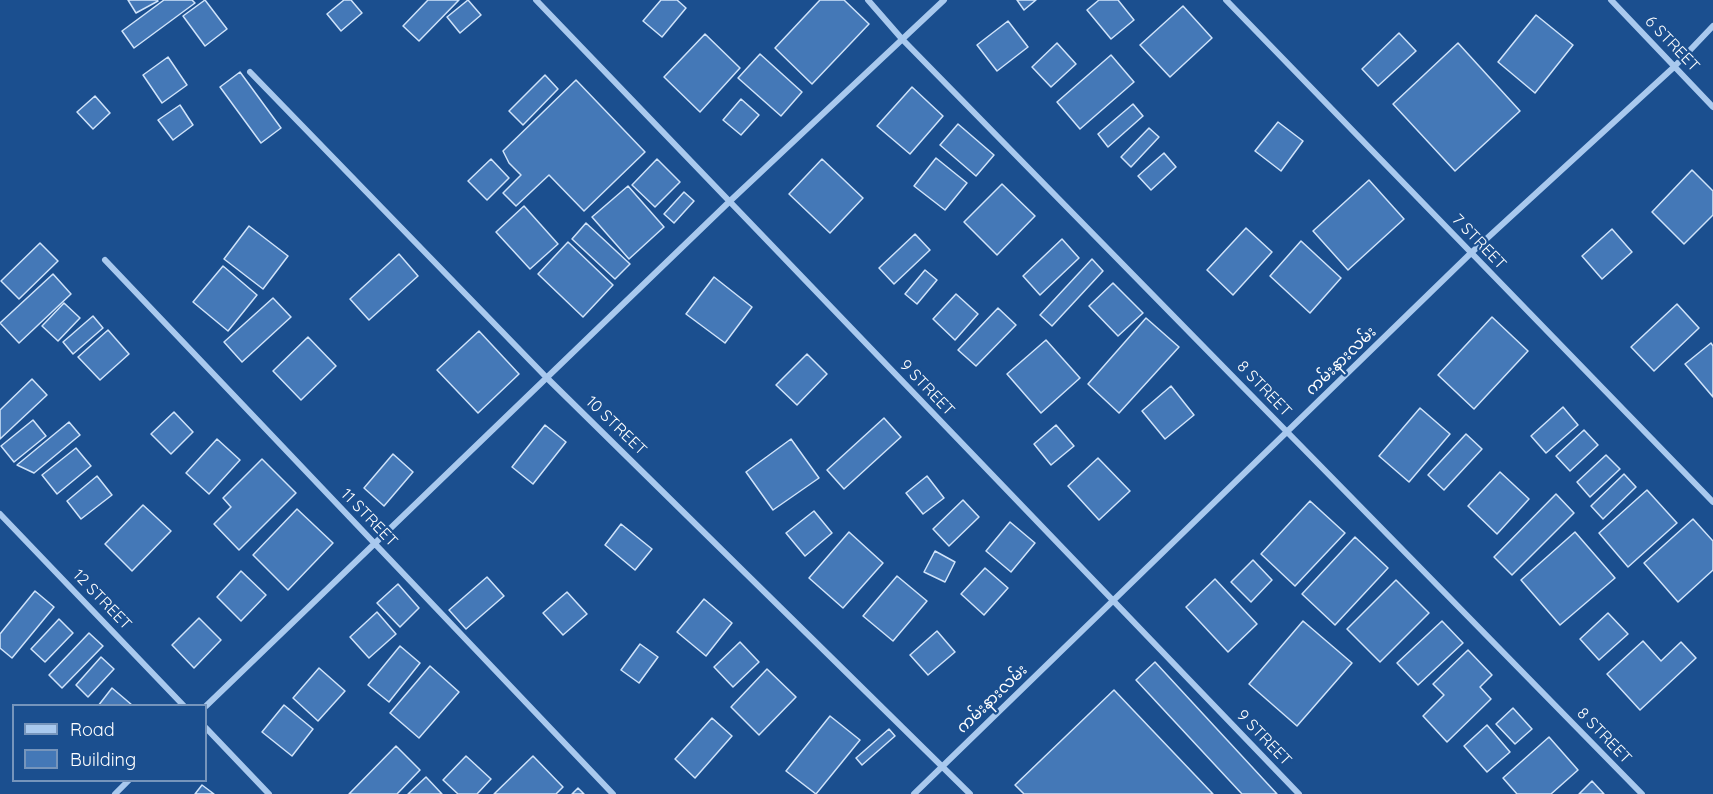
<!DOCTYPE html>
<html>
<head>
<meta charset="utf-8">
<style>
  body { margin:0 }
  #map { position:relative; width:1713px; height:794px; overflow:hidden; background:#1b4f8f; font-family:Quicksand,sans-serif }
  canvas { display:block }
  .legend { position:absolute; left:12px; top:704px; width:195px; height:78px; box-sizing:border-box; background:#1b4f8f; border:2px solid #7695bc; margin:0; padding:8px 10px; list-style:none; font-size:18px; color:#fff }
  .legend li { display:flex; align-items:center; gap:12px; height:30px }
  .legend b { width:30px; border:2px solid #7695bc }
</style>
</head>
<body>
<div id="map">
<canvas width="1713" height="794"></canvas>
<ul class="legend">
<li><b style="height:8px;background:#a9c9ee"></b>Road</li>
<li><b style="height:16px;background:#4478b7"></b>Building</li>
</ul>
</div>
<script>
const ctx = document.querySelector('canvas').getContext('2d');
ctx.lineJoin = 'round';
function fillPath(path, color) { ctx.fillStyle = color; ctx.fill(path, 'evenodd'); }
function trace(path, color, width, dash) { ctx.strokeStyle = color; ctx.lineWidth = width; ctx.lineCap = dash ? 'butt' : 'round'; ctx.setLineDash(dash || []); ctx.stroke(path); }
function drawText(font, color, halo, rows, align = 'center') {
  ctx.font = font + ' Quicksand,"Noto Sans Myanmar",sans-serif'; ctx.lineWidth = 4.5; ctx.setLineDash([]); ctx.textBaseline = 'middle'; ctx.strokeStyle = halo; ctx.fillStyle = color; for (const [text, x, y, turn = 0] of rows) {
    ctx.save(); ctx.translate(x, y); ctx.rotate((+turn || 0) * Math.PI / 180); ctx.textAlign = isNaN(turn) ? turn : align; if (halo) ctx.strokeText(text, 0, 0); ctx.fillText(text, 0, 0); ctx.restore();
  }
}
const building = new Path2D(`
  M128,0h29l1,1 -22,12z
  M164,0h28l3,3 -61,45 -12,-17z
  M205,0l22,29 -22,17 -22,-30z
  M344,0h7l11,13 -21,18 -14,-17z
  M428,0h31l-40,41 -16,-15z
  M468,0l13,15 -21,18 -13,-16z
  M661,0h16l9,8 -24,29 -19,-16z
  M820,0h24l25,24 -57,60 -37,-36z
  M1017,0h19l-12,10z
  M1099,0h19l16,20 -23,19 -24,-29z
  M1183,6l29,32 -42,39 -30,-32z
  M1536,15l37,30 -38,48 -37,-31z
  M1008,21l20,26 -31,24 -20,-26z
  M1399,33l17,18 -38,35 -16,-17z
  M705,34l35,34 -40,44 -36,-35z
  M1057,43l19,21 -25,23 -19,-20z
  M1458,43l62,68 -65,60 -62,-67z
  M760,54l42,38 -21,24 -43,-38z
  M1111,55l23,27 -54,47 -23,-27z
  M168,57l19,28 -25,18 -19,-28z
  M240,72l41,56 -20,15 -41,-56z
  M545,75l13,14 -35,36 -14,-14z
  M576,80l69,72 -61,59 -35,-36 -33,31 -13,-13 18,-18 -12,-12 -6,-12z
  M912,87l31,29 -33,38 -33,-28z
  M95,96l15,17 -17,16 -16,-17z
  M741,99l18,16 -18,20 -18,-15z
  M1133,104l10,12 -35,31 -10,-13z
  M180,105l13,20 -20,15 -15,-20z
  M1278,122l25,19 -22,30 -26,-20z
  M958,124l36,31 -18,21 -36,-31z
  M1149,128l10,9 -28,30 -10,-10z
  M1164,153l12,14 -25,23 -13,-14z
  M936,158l31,25 -22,27 -31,-24z
  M491,159l18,19 -22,22 -19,-19z
  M657,159l23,23 -25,25 -23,-22z
  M822,159l41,39 -33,35 -41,-39z
  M1692,170l21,21v24l-29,29 -32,-32z
  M1369,180l35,39 -56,51 -35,-39z
  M1002,184l33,32 -38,39 -33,-33z
  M628,186l36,41 -35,32 -37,-42z
  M684,192l10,9 -20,22 -10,-9z
  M524,206l34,38 -28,25 -34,-37z
  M586,223l44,41 -15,15 -43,-40z
  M249,226l39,30 -25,33 -39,-30z
  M1246,228l26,24 -39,43 -26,-25z
  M1612,229l20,23 -30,27 -20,-23z
  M915,234l15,16 -36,34 -15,-16z
  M1062,239l17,19 -39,37 -17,-19z
  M1301,241l40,37 -31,35 -40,-37z
  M568,242l45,43 -30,32 -45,-43z
  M40,243l18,18 -39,38 -18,-18z
  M399,254l19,22 -49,44 -19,-21z
  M1092,259l11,12 -51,55 -12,-11z
  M223,266l34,29 -29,36 -35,-29z
  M925,270l12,10 -20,24 -12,-10z
  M53,274l18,20 -52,49 -19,-20z
  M714,277l38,30 -27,36 -39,-29z
  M1113,283l30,30 -25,23 -29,-30z
  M956,294l22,20 -23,26 -22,-21z
  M273,298l18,19 -49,45 -18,-20z
  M64,303l16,15 -22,23 -16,-15z
  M1677,304l22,24 -45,43 -23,-24z
  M998,308l18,17 -40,41 -18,-16z
  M93,316l10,12 -30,26 -10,-12z
  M1492,317l36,34 -54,58 -36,-34z
  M1146,318l33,29 -60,66 -31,-29z
  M108,330l21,24 -29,26 -22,-23z
  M479,331l40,43 -41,39 -41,-43z
  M308,337l28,29 -35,34 -28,-29z
  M1046,340l34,38 -39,35 -34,-39z
  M1711,343l2,3v51l-28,-33z
  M807,354l20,20 -30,31 -21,-20z
  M32,379l15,16 -47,44v-29z
  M1171,386l23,29 -29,24 -23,-28z
  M1563,407l15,18 -32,28 -15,-17z
  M1420,408l30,26 -41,48 -30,-26z
  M174,412l19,20 -22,22 -20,-20z
  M884,418l17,19 -57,52 -17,-19z
  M33,420l13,16 -32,26 -13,-16z
  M69,422l11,13 -46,38 -17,-8z
  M545,425l21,17 -33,42 -21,-17z
  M1056,425l18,21 -23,19 -17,-21z
  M1584,430l14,15 -28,26 -14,-15z
  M1466,434l16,15 -38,41 -16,-15z
  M217,439l23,21 -31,34 -23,-21z
  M791,439l28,39 -46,32 -27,-38z
  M76,448l15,18 -34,28 -15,-19z
  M393,454l20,18 -29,34 -20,-18z
  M1606,455l14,14 -30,28 -13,-15z
  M1098,458l32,33 -31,29 -31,-34z
  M262,459l34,34 -57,57 -25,-26 17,-17 -8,-9z
  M1500,472l29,27 -32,35 -29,-28z
  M1624,474l12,13 -33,32 -12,-13z
  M97,476l15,19 -31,24 -14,-18z
  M927,476l17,22 -21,16 -17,-21z
  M1647,490l30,33 -49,44 -29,-34z
  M1556,494l18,19 -62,62 -18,-18z
  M963,500l16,17 -30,29 -16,-17z
  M1310,501l35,32 -50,53 -34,-32z
  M143,505l28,26 -39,40 -27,-27z
  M297,509l36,34 -45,47 -35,-35z
  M814,511l18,22 -27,23 -19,-23z
  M1693,519l20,22v29l-35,32 -34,-39z
  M1010,522l25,21 -24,29 -25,-21z
  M621,524l31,25 -17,21 -30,-25z
  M849,532l34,31 -40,45 -34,-30z
  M1575,532l40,46 -55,47 -39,-45z
  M1355,537l33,31 -53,57 -33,-31z
  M935,551l20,11 -10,20 -21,-10z
  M1253,560l19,20 -21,22 -20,-20z
  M985,568l23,20 -24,27 -23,-21z
  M241,571l25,24 -25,26 -24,-24z
  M897,576l30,25 -34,40 -30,-25z
  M487,577l17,19 -38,33 -17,-19z
  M1215,579l42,45 -29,28 -42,-45z
  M1396,580l33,33 -49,49 -33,-33z
  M398,584l21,24 -19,19 -23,-24z
  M35,591l19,16 -42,51 -12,-10v-14z
  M567,592l20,22 -24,21 -20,-22z
  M704,599l28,24 -26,33 -29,-24z
  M377,612l19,22 -27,24 -19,-21z
  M1608,613l20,21 -29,26 -19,-21z
  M199,618l22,22 -27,28 -22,-23z
  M59,619l14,14 -28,29 -14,-13z
  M1303,621l49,42 -55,63 -48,-42z
  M1442,621l21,22 -45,42 -21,-22z
  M937,631l18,21 -27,23 -18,-20z
  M89,633l14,13 -41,42 -13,-13z
  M1643,641l18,20 20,-19 15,16 -56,52 -33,-36z
  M740,642l19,20 -26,25 -19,-20z
  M640,644l18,13 -19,26 -18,-13z
  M400,646l20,17 -31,39 -21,-17z
  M1468,650l24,25 -12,12 11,12 -44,43 -24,-26 21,-21 -11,-11z
  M101,657l13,12 -26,28 -12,-12z
  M1155,662l122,132h-35l-106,-114z
  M430,666l29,26 -40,46 -29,-25z
  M319,668l26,23 -27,30 -25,-23z
  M767,669l29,28 -37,38 -28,-28z
  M112,688l20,17 -1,1h-33z
  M1114,690l99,104h-189l-9,-9z
  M284,705l29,24 -21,27 -30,-24z
  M1513,708l19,21 -17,15 -19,-20z
  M830,716l30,24 -44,54 -30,-23z
  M712,718l20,18 -37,42 -20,-19z
  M1487,725l23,27 -23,20 -23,-26z
  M889,729l6,7 -33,29 -6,-7z
  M1549,737l29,33 -27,24h-34l-14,-16z
  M396,746l24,24 -23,24h-48z
  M466,756l25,23 -14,15h-19l-15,-14z
  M533,756l30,31 -7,7h-62z
  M426,777l16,17h-34z
  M1592,781l12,13h-25z
  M202,785l12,9h-19z
  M578,788l6,6h-12z`);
const minor = new Path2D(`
  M536,0l763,794
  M868,0l34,39 740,755
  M1226,0l487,502
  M1611,0l102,107
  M250,72l297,306 423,416
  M105,260l508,534
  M0,514l184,192
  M206,706l523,-504 215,-202
  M206,728l63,66
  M115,794l14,-14
  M914,794l557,-541 203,-186 39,-41`);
const streetNames = [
  ["6 STREET",1672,44,46],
  ["7 STREET",1479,242,46],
  ["ကမ်းနားလမ်း",1341,361,-44],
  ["9 STREET",927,388,46],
  ["8 STREET",1264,389,46],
  ["10 STREET",616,426,44],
  ["11 STREET",369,518,46],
  ["12 STREET",102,600,46],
  ["ကမ်းနားလမ်း",992,699,-44],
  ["8 STREET",1604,736,46],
  ["9 STREET",1264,738,46]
];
fillPath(building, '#4478b7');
trace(building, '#cfe3fa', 1.5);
trace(minor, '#a9c9ee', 6);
drawText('16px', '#fff', '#1b4f8f', streetNames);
</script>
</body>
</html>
